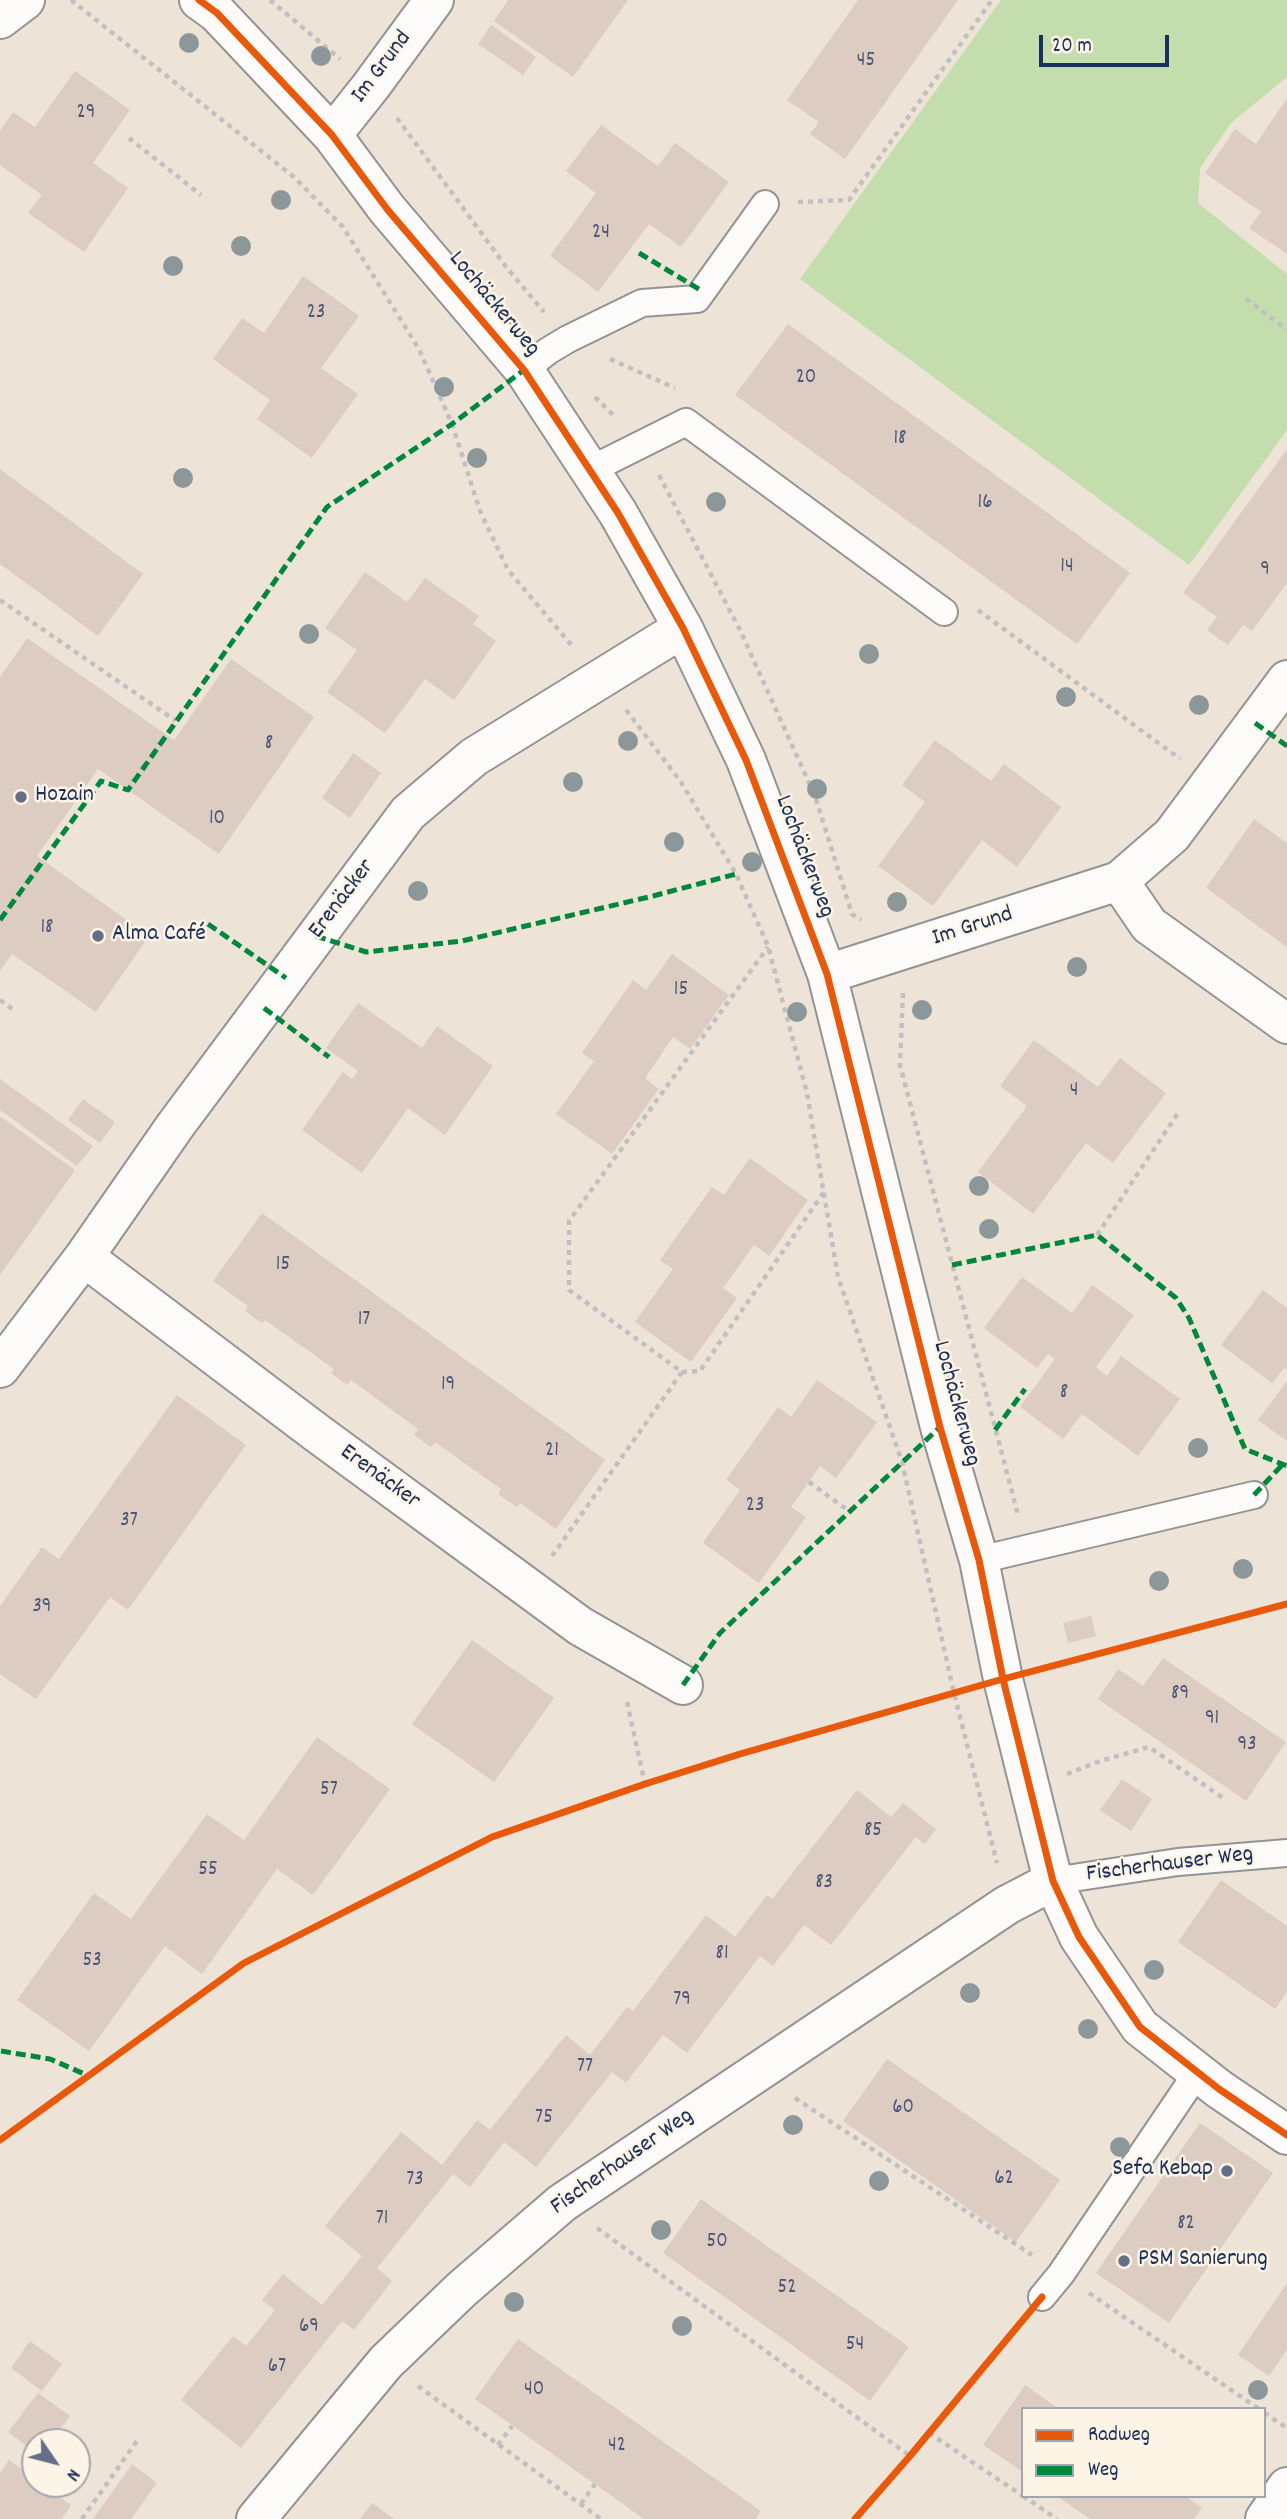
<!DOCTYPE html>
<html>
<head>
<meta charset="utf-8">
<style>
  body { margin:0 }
  #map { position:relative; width:1287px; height:2519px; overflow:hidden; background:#ede3d6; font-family:Dekko,sans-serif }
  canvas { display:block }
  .legend { position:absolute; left:1021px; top:2407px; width:245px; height:91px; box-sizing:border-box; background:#fcf5e5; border:2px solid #a2a6af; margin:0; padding:9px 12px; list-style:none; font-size:21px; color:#1b2f5e }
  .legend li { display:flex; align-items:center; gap:14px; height:35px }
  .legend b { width:35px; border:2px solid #a2a6af }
  .north { position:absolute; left:21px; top:2428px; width:70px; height:70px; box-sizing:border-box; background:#fcf5e5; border:2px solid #a2a6af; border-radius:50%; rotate:125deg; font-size:19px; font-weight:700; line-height:28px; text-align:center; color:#1b2f5e }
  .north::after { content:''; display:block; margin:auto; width:24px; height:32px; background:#646e88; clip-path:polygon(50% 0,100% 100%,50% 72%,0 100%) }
  .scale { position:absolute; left:1039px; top:35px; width:130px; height:32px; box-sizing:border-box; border:4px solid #1b2f5e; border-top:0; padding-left:9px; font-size:21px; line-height:24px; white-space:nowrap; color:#1b2f5e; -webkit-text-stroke:5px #fcf5e5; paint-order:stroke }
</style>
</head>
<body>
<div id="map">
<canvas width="1287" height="2519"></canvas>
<ul class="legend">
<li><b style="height:9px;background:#e8590c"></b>Radweg</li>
<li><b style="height:9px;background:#00873e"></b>Weg</li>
</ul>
<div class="north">N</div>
<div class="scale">20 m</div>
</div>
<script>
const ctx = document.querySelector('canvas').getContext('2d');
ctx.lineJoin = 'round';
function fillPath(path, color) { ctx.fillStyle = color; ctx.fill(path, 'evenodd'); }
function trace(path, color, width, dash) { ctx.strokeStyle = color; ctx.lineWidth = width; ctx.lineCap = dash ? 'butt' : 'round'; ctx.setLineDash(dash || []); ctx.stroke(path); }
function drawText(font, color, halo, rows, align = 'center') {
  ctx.font = font + ' Dekko,sans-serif'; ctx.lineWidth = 5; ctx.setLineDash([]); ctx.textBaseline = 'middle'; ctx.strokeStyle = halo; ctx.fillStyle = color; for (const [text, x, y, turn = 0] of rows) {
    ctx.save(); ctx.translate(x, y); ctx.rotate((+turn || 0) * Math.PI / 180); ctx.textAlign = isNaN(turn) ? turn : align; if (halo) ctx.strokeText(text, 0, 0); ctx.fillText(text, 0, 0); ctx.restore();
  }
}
const green = new Path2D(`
  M1001,0h286v77l-56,46 -31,45 -2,35 89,71v156l-98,135 -389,-286z`);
const building = new Path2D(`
  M508,0h120l-55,77 -79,-56z
  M858,0h100l-113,159 -35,-25 9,-12 -32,-22z
  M491,25l45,32 -13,18 -45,-31z
  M75,71l55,39 -37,53 35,25 -44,64 -56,-39 14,-18 -42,-30v-34l13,-19 22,15z
  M1287,98v156l-38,-26 12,-16 -56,-39 30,-44 21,15z
  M601,125l57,41 17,-23 54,39 -48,65 -32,-23 -51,68 -48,-36 46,-63 -30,-22z
  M303,276l56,40 -38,52 37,26 -46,64 -55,-39 13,-19 -57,-41 29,-41 22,15z
  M788,324l342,249 -53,71 -342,-249z
  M1287,449v134l-35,48 -9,-6 -15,20 -21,-15 10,-13 -34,-24z
  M0,469l143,105 -45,62 -98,-72z
  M365,572l42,30 18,-24 54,38 -6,8 23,17 -42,59 -29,-21 -40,54 -58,-41 30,-42 -32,-22z
  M27,638l147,102 57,-81 83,58 -95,137 -121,-85 -61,87 112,80 -53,76 -84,-58 -12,17v-294z
  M935,740l56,41 13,-17 57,43 -44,60 -35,-27 -49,66 -55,-40 47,-64 -23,-17z
  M353,753l28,20 -31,45 -28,-20z
  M1254,819l33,24v104l-81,-59z
  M672,954l57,41 -39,54 -17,-12 -28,41 14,11 -47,65 -56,-40 38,-53 -12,-8 51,-73 13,10z
  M358,1003l64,45 15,-22 56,40 -48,69 -37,-27 -46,65 -60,-43 41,-58 9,7 6,-8 -32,-23z
  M1034,1040l64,47 22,-29 46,35 -53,70 -27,-20 -53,71 -55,-42 49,-66 -27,-20z
  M0,1079l93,67 -16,20 -77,-56z
  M83,1099l32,23 -15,21 -32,-23z
  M1,1117l74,53 -75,105v-156z
  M750,1158l58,42 -39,56 -15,-11 -31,43 14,10 -46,64 -56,-40 38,-53 -13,-9 52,-73 12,8z
  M262,1213l343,247 -49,69 -36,-26 -3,4 -19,-13 3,-5 -66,-47 -4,5 -17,-12 4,-6 -67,-49 -4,5 -16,-12 3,-4 -69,-49 -3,3 -17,-12 3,-5 -35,-25z
  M1022,1277l50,36 20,-28 42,30 -38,52 11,9 14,-20 59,43 -42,57 -56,-42 -19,25 -43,-32 35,-48 -7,-5 -11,14 -53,-40z
  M1263,1290l24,18v62l-3,-2 -12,15 -51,-38z
  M817,1380l60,42 -41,56 -16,-12 -29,41 15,10 -47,66 -56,-40 37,-53 -14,-10 52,-73 13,10z
  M1287,1381v60l-29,-21z
  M177,1395l69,50 -118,165 -18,-13 -74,102 -36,-25v-68l42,-59 17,12z
  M1091,1616l5,20 -28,7 -5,-20z
  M472,1640l82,58 -60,84 -82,-58z
  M1163,1658l123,84 -40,59 -148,-102 20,-30 25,17z
  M317,1737l73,52 -77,106 -36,-26 -75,105 -37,-28 -76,105 -72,-51 77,-107 37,26 76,-105 37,26z
  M1122,1779l30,20 -21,32 -31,-21z
  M857,1790l34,27 12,-14 33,26 -11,15 -9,-7 -85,108 -27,-20 -31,41 -13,-10 -73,97 -24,-18 -37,48 -14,-11 -76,95 -32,-25 -34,45 -17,-13 -76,94 15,13 -38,49 -12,-9 -101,127 -60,-48 52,-64 13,10 29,-36 -13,-10 21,-26 39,31 40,-49 -37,-30 76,-94 41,33 35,-45 13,10 76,-95 24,20 37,-48 6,4 73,-96 29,22 32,-42 5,4z
  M1221,1880l66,46v66l-12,17 -97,-67z
  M887,2059l173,121 -44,62 -173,-121z
  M1200,2123l73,50 -104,150 -73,-50z
  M701,2199l208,148 -39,54 -207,-148z
  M1287,2283v67l-18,26 -31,-21z
  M518,2339l243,172 -5,8h-112l-169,-120z
  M30,2341l32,23 -20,27 -31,-23z
  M1025,2385l34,24h-36v63l-40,-27z
  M38,2393l32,23 -19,26h-16v10l-27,-20z
  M9,2460l26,19v5h7l29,21 -9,14h-62v-46z
  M132,2464l25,19 -26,36h-38z
  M1057,2496h128l17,12 -8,11h-104z
  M372,2503l22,16h-34z`);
const path = new Path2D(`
  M71,0l223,177 49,50 76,122 33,75 28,87 28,59 65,77
  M270,0l70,59
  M397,118l110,150 37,44
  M129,138l72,57
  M798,202l51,-2 143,-200
  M1246,299l41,31
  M610,359l65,29
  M595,397l21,21
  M659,475l81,155 75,166 37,118 9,6
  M0,600l176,121
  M978,610l202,149
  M626,710l55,72 55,92 32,72 39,147 31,184 64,185 52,231 43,170
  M903,993l-3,72 118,450
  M0,1000l15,11
  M1097,1235l83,-125
  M682,1372l18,-1 124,-179
  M809,1482l40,29
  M552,1556l130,-184 -113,-82v-69l199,-274
  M627,1702l18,82
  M1067,1774l33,-13 49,-14 77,53
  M795,2098l237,157
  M597,2228l313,228
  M1089,2293l170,116
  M418,2386l183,133
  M1264,2413l23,15
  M929,2433l94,63
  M498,2445l14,-19
  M1023,2496l34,23
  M581,2504l14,-20
  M82,2519l57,-81`);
const lane = new Path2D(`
  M524,370l24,-19 20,-12 74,-36 55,-4 68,-95
  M590,470l96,-48 258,190
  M979,1560l275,-65
  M1053,1881l125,-19 109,-9
  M1042,2297l19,-23 136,-201`);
const street = new Path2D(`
  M199,0l18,13 115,122 55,74 137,161 94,143 65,115 63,132 81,214 113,453 39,133 24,119 50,202 26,56 61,90 79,62 68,46
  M0,19l25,-19
  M332,135l39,-49 63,-86
  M1119,881l30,44 138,99
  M827,974l292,-93 53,-46 115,-155
  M84,1257l233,176 263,193 103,59
  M0,1368l84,-111 91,-131 233,-313 66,-56 209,-129
  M256,2519l130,-157 76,-73 100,-86 445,-298 46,-24
  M1265,2519l22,-32`);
const quiet = new Path2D(`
  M639,253l63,38
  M1255,723l32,23
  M0,920l101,-139 27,9 199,-283 125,-83 72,-54
  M208,924l78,54
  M316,936l50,16 96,-11 191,-45 83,-22
  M264,1008l65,49
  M952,1265l145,-30 79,63 13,20 56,131 42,17
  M995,1430l30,-41
  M1254,1495l29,-31
  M683,1685l37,-52 220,-206
  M1,2051l49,8 39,17`);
const cycleway = new Path2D(`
  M199,0l18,13 115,122 55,74 137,161 94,143 65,115 63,132 81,214 113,453 39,133 24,119 50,202 26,56 61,90 79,62 68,46
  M0,2140l244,-177 248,-126 153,-53 95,-30 263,-75 284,-75
  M855,2519l55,-63 132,-159`);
const trees = [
  [189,43],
  [321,56],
  [281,200],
  [241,246],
  [173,266],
  [444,387],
  [477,458],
  [183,478],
  [716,502],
  [309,634],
  [869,654],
  [1066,697],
  [1199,705],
  [628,741],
  [573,782],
  [817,789],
  [674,842],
  [752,862],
  [418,891],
  [897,902],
  [1077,967],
  [922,1010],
  [797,1012],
  [979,1186],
  [989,1229],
  [1198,1448],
  [1243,1569],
  [1159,1581],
  [1154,1970],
  [970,1993],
  [1088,2029],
  [793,2125],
  [1120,2147],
  [879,2181],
  [661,2230],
  [514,2302],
  [682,2326],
  [1258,2390]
];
const markers = [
  [21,797,7,"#646e88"],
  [98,936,7,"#646e88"],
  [1227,2171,7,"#646e88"],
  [1124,2261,7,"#646e88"]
];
const numberNames = [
  ["45",866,62],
  ["29",86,114],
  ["24",601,234],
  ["23",316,314],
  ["20",806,379],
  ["18",900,440],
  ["16",985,504],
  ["14",1067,568],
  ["9",1265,571],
  ["8",269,745],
  ["10",217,820],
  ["18",47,929],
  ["15",681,991],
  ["4",1074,1092],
  ["15",283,1266],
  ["17",364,1321],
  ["19",448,1386],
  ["8",1064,1394],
  ["21",552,1452],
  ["23",755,1507],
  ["37",129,1522],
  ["39",42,1608],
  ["89",1180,1695],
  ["91",1212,1720],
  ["93",1247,1746],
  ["57",329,1791],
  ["85",873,1832],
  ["55",208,1871],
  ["83",824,1884],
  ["81",722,1955],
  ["53",92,1962],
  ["79",682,2001],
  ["77",585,2068],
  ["60",903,2109],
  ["75",544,2119],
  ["62",1004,2180],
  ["73",415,2181],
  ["71",382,2220],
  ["82",1186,2225],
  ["50",717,2243],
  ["52",787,2289],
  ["69",309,2328],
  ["54",855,2346],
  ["67",277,2368],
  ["40",534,2391],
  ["42",617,2447]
];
const streetNames = [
  ["Im Grund",383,68,-53],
  ["Lochäckerweg",493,305,50],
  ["Lochäckerweg",803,857,69],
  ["Erenäcker",343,900,-53],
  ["Im Grund",973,928,-18],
  ["Lochäckerweg",955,1404,75],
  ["Erenäcker",379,1478,36],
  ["Fischerhauser Weg",1170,1866,-7],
  ["Fischerhauser Weg",623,2163,-35]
];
const poiNames = [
  ["Hozain",35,797],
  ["Alma Café",112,936],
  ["Sefa Kebap",1213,2171,"right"],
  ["PSM Sanierung",1138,2261]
];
fillPath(green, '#c3ddac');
fillPath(building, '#ddccc1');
trace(lane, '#949394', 30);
trace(street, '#949394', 42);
trace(path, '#c0c0c2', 4.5, [5, 5]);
trace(lane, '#fcfbf9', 26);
trace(street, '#fcfbf9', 38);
trace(quiet, '#00873e', 5, [10, 5]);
trace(cycleway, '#e8590c', 7);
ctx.fillStyle = '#8c979a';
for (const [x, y] of trees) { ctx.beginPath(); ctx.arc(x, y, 10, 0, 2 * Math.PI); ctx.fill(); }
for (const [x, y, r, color] of markers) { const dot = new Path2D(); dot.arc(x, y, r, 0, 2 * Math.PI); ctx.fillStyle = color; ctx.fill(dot); trace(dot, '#fcf5e5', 2.5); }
drawText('21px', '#4c5777', null, numberNames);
drawText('24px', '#1b2f5e', '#fcf5e5', streetNames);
drawText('24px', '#1b2f5e', '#fcf5e5', poiNames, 'left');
</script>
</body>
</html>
